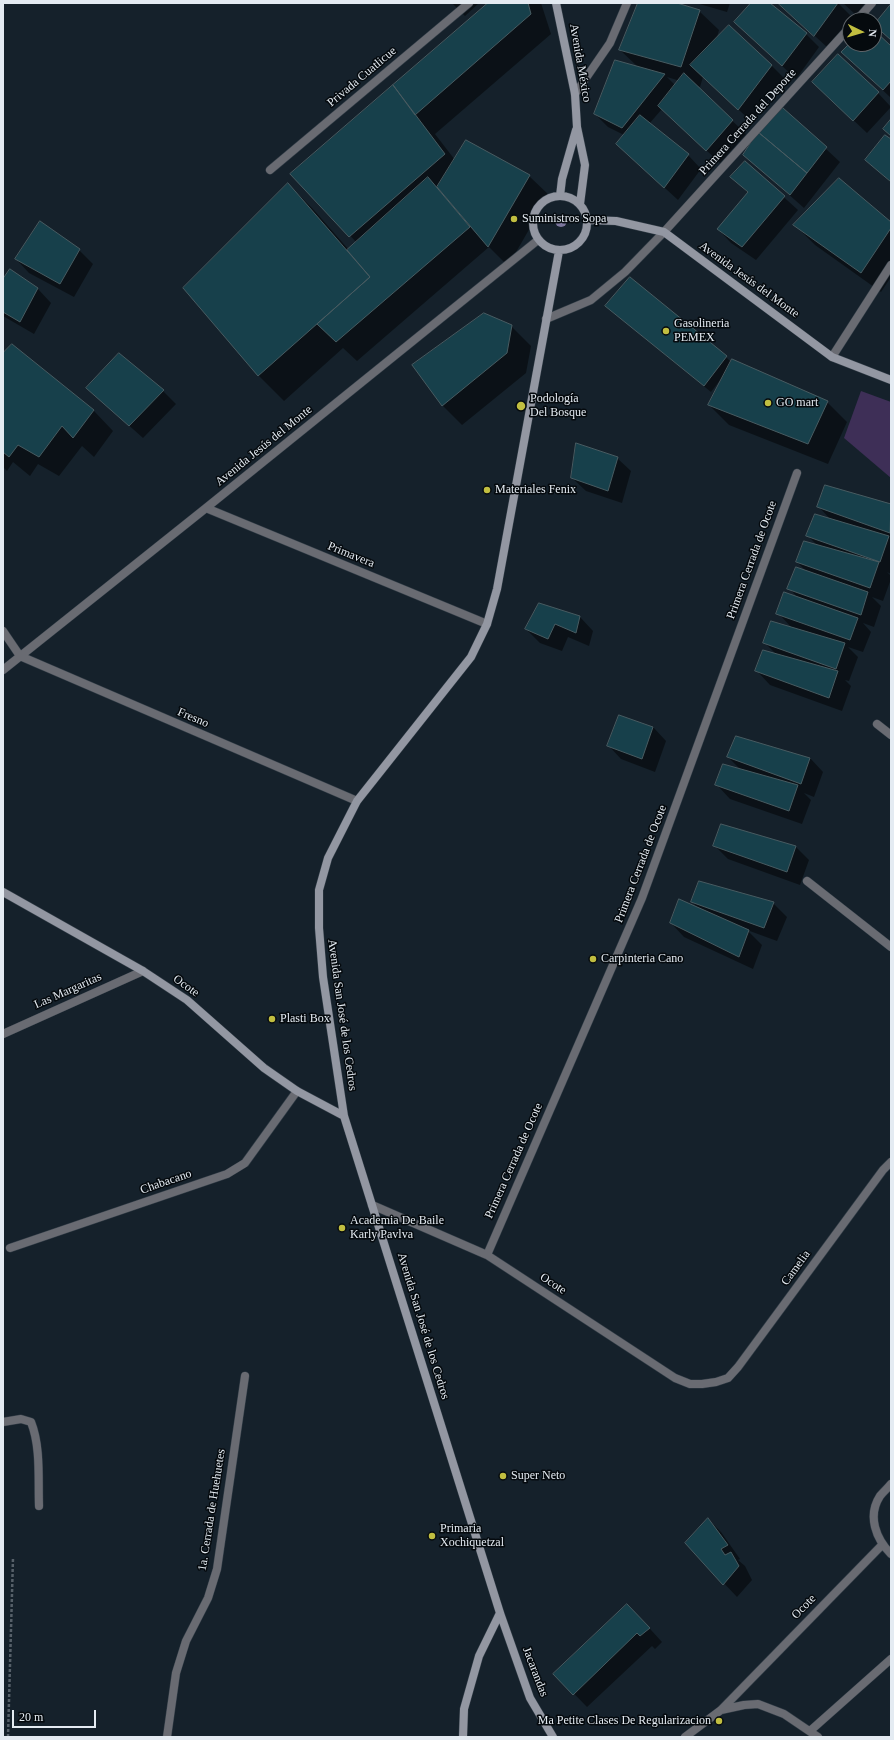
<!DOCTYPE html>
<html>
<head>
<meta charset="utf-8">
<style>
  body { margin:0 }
  #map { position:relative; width:894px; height:1740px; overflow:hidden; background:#15212b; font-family:Georgia,serif }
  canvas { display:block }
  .frame { position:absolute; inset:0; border:4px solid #e4ebf2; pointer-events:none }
  .north { position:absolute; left:842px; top:12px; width:40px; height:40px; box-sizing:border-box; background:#050a0e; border:1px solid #5e6469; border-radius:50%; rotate:95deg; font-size:11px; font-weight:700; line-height:16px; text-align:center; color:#e4ebf2 }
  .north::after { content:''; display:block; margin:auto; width:14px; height:18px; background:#c1be40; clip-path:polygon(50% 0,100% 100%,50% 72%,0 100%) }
  .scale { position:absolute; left:12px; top:1710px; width:84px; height:18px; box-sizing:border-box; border:2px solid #e4ebf2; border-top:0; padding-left:5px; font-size:12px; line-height:14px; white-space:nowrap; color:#e4ebf2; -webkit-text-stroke:3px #050a0e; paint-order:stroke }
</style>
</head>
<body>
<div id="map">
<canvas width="894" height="1740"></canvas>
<div class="frame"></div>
<div class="north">N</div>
<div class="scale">20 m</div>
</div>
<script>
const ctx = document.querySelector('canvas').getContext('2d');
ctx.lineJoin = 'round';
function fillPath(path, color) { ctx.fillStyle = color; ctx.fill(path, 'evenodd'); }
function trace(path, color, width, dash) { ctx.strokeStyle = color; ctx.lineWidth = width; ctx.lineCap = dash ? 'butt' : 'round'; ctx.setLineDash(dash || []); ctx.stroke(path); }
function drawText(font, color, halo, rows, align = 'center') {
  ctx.font = font + ' Georgia,serif'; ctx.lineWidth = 3; ctx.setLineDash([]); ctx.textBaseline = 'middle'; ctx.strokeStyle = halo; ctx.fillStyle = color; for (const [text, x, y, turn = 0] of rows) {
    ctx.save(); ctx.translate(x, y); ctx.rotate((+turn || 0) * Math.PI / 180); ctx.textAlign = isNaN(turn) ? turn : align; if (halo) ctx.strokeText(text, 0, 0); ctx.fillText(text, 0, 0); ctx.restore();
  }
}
const green = new Path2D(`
  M861,391l30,11v76l-47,-40z`);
const shadow = new Path2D(`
  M452,3h27l-14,13z
  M490,3h51l10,31 -116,100 20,26 74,16 20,19 -41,71 -19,-19 -132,114 -14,-13 -59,53 -25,-25 -74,-88 103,-104 25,25 36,41 8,-7 -65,-69z
  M639,3h35l25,8 20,19 -3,11 55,24 14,14 -33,43 -49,-45 -3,10 -5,-2 51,49 -26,29 -58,-54 -13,15 39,31 13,14 -23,31 -47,-43 -7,-22 -16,-8 -13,-13 43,-47 -18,-17zM667,77l13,4 -4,5z
  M696,3h34l-3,9z
  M752,3h16l38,31 13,13 -23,32 -61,-57z
  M779,3h59l13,13 -23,32z
  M843,3h22l-9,12z
  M874,31l17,16v51l-35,-33 18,-21z
  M813,82l65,11 13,14 -24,26z
  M783,109l57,53 -36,46 -60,-53z
  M891,141v42l-24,-23z
  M745,162l53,48 -42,50 -25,-17 -13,-14 30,-36 -16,-16z
  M891,223v54l-10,15 -66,-47 -20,-20z
  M79,250l14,14 -19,33 -45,-24 -13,-14z
  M10,270l28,19 13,14 -17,31 -31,-18v-35z
  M613,312l113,45 6,6 95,39 20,20 -19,42 -99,-39 -20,-20 15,-30 -13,17z
  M511,326l20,20 -5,27 -64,52 -19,-19z
  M12,345l82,66 19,20 -19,26 -12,-11 -23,30 -21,-12 -8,12 -17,-14 -6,9 -4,-4v-112z
  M87,388l76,3 13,13 -33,34z
  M617,458l14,13 -9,32 -36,-12 -14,-13z
  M825,486l66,19v69l-4,-2 4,4v3l-8,22 -11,-4 9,9 -7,21 -11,-4 8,9 -8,20 -15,-5 10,10 -9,24 -4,-1 6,6 -9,25 -72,-26 -13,-14 19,-17 -12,-12 29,-13 -15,-16 20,-15 -9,-10 18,-16 -10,-10 21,-16 -11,-11 24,-15 -13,-14z
  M580,617l13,14 -4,15 -21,-9 -6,14 -22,-8 -14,-14z
  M619,716l34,11 13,14 -11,31 -34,-13 -13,-14z
  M728,757l82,1 13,14 -9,25 -10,-4 7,7 -9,24 -72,-25 -13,-14 24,-15z
  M722,825l74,22 13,13 -9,25 -72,-26 -13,-13z
  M692,902l81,1 14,14 -10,24 -30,-11 15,15 -9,24 -69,-32 -13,-14 28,-14z
  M708,1519l13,13 19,27 -2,1 7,6 7,14 -15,17 -51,-54z
  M641,1619l21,23 -7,7 -3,-3 -65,61 -32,-33z`);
const building = new Path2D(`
  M488,3h40l3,11 -116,101 -22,-30z
  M638,3h39l23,7 -19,57 -62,-17z
  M751,3h19l37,30 -25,33 -48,-44z
  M778,3h60l-24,33z
  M891,4v36l-17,-15z
  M729,25l43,40 -34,45 -48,-45z
  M874,30l17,16v35l-8,9 -42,-38 9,-9 24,1z
  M838,54l41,38 -26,29 -41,-39z
  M615,60l50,14 -43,54 -28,-14z
  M684,73l49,47 -27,31 -48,-45z
  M393,85l52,69 -96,83 -59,-63z
  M783,108l44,39 -20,26 -49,-41z
  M640,115l49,39 -25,34 -48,-44z
  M891,119v17l-8,-7z
  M758,132l49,41 -17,22 -47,-40z
  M885,135l6,4v43l-26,-22z
  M466,140l64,35 -42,72 -51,-60z
  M745,161l40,35 -43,51 -25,-18 31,-37 -18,-15z
  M428,177l42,50 -134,115 -19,-18 53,-47 -23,-27z
  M839,178l52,44v6l-30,45 -68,-48z
  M288,183l82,94 -112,99 -75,-88z
  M40,221l40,28 -20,35 -45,-25z
  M10,269l28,19 -18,34 -17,-10v-33z
  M630,277l97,79 -23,30 -99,-80z
  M484,313l28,12 -5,28 -65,53 -30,-41z
  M12,344l82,66 -21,28 -11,-12 -23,31 -21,-12 -9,12 -6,-5v-99z
  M119,353l45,37 -35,36 -43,-38z
  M732,359l96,42 -20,43 -100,-39z
  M576,443l42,14 -10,34 -37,-13z
  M825,485l66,19 -1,29 -73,-26z
  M815,514l74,22 -9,26 -74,-26z
  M804,541l75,21 -9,26 -74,-26z
  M796,567l72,25 -7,23 -74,-26z
  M784,592l74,26 -8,22 -74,-26z
  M539,603l41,13 -4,17 -21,-9 -7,15 -23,-10z
  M771,621l74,22 -9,26 -73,-26z
  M763,650l75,21 -9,27 -74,-27z
  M619,715l34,12 -11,32 -35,-13z
  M736,736l74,22 -9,26 -74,-27z
  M723,764l75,21 -9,26 -74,-26z
  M721,824l75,22 -9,26 -74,-26z
  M699,881l75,21 -10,26 -73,-26z
  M679,899l70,31 -10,27 -69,-34z
  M708,1518l20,27 -7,4 4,6 6,-3 8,14 -16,19 -38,-42z
  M627,1604l23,24 -10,8 -3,-3 -64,62 -20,-21z`);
const path = new Path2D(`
  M8,1737l5,-179`);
const lane = new Path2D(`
  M546,319l45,-19 34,-28 39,-40`);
const street = new Path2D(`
  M857,20l15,-17
  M575,94l35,-51 17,-40
  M270,170l199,-167
  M664,232l186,-205
  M832,357l59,-92
  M206,508l281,116
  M3,631l17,25 337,145
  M3,670l203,-162 332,-268
  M877,724l14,11
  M807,881l84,66
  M3,1034l140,-63
  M372,1205l115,50 188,123 15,6h12l14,-2 12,-4 10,-11 145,-197 8,-8
  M10,1248l217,-74 18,-11 52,-72
  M487,1255l155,-357 155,-425
  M3,1422l18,-3 10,3c10,25 7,57 8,84
  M891,1484c-3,4 -8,8 -11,12 -13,20 -4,43 11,58
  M721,1710l161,-165
  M810,1731l81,-72
  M167,1737l9,-64 10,-32 22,-43 9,-29 28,-193
  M685,1737l36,-27 23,-5 14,-1 26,10 34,23`);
const secondary = new Path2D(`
  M556,3l19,91 2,33 8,38 -5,39
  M560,196l2,-17 14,-49
  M533 223a27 27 0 1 1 54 0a27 27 0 1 1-54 0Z
  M587,220l29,1 48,11 168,125 59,23
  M3,892l140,79 44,29 77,68 33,23 47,25
  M463,1737l1,-28 15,-53 21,-43
  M553,1737l-23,-39 -30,-85 -156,-497 -21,-139 -4,-49v-38l9,-32 29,-57 114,-144 16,-33 10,-35 62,-338`);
const trees = [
  [561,221]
];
const markers = [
  [514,219,4,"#c1be40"],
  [666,331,4,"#c1be40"],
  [768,403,4,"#c1be40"],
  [521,406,5,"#c1be40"],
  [487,490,4,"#c1be40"],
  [593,959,4,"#c1be40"],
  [272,1019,4,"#c1be40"],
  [342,1228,4,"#c1be40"],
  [503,1476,4,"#c1be40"],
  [432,1536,4,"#c1be40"],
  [719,1721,4,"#c1be40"]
];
const streetNames = [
  ["Avenida México",580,63,80],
  ["Privada Cuatlicue",362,77,-40],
  ["Primera Cerrada del Deporte",748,122,-48],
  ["Avenida Jesús del Monte",749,280,36],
  ["Avenida Jesús del Monte",264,446,-39],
  ["Primavera",351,555,22],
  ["Primera Cerrada de Ocote",752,560,-70],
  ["Fresno",193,718,23],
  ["Primera Cerrada de Ocote",641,864,-69],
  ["Ocote",186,986,36],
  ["Las Margaritas",68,991,-24],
  ["Avenida San José de los Cedros",342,1015,82],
  ["Primera Cerrada de Ocote",514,1161,-66],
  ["Chabacano",166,1182,-19],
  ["Camelia",796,1268,-54],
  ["Ocote",553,1284,33],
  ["Avenida San José de los Cedros",423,1326,73],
  ["1a. Cerrada de Huehuetes",212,1510,-81],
  ["Ocote",804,1607,-46],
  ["Jacarandas",535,1672,69]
];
const poiNames = [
  ["Suministros Sopa",522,219],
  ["Gasolineria",674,324],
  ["PEMEX",674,338],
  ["Podología",530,399],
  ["Del Bosque",530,413],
  ["GO mart",776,403],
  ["Materiales Fenix",495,490],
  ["Carpinteria Cano",601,959],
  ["Plasti Box",280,1019],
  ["Academia De Baile",350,1221],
  ["Karly Pavlva",350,1235],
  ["Super Neto",511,1476],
  ["Primaria",440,1529],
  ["Xochiquetzal",440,1543],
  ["Ma Petite Clases De Regularizacion",711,1721,"right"]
];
fillPath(green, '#3e2f57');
fillPath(shadow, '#0007');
fillPath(building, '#17404b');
trace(building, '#485b61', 1);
trace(lane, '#323d47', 9);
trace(street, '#323d47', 9);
trace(secondary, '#323d47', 9);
trace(path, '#566069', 2.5, [3, 2]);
trace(lane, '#696b72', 8);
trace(street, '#696b72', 8);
trace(secondary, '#9397a2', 8);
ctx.fillStyle = '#7c769d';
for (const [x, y] of trees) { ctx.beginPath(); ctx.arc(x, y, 6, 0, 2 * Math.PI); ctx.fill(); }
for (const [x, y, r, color] of markers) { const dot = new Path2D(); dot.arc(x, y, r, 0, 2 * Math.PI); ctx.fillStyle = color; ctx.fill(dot); trace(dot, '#050a0e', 1.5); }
drawText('12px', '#e4ebf2', '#050a0e', streetNames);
drawText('12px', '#e4ebf2', '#050a0e', poiNames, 'left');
</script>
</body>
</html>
